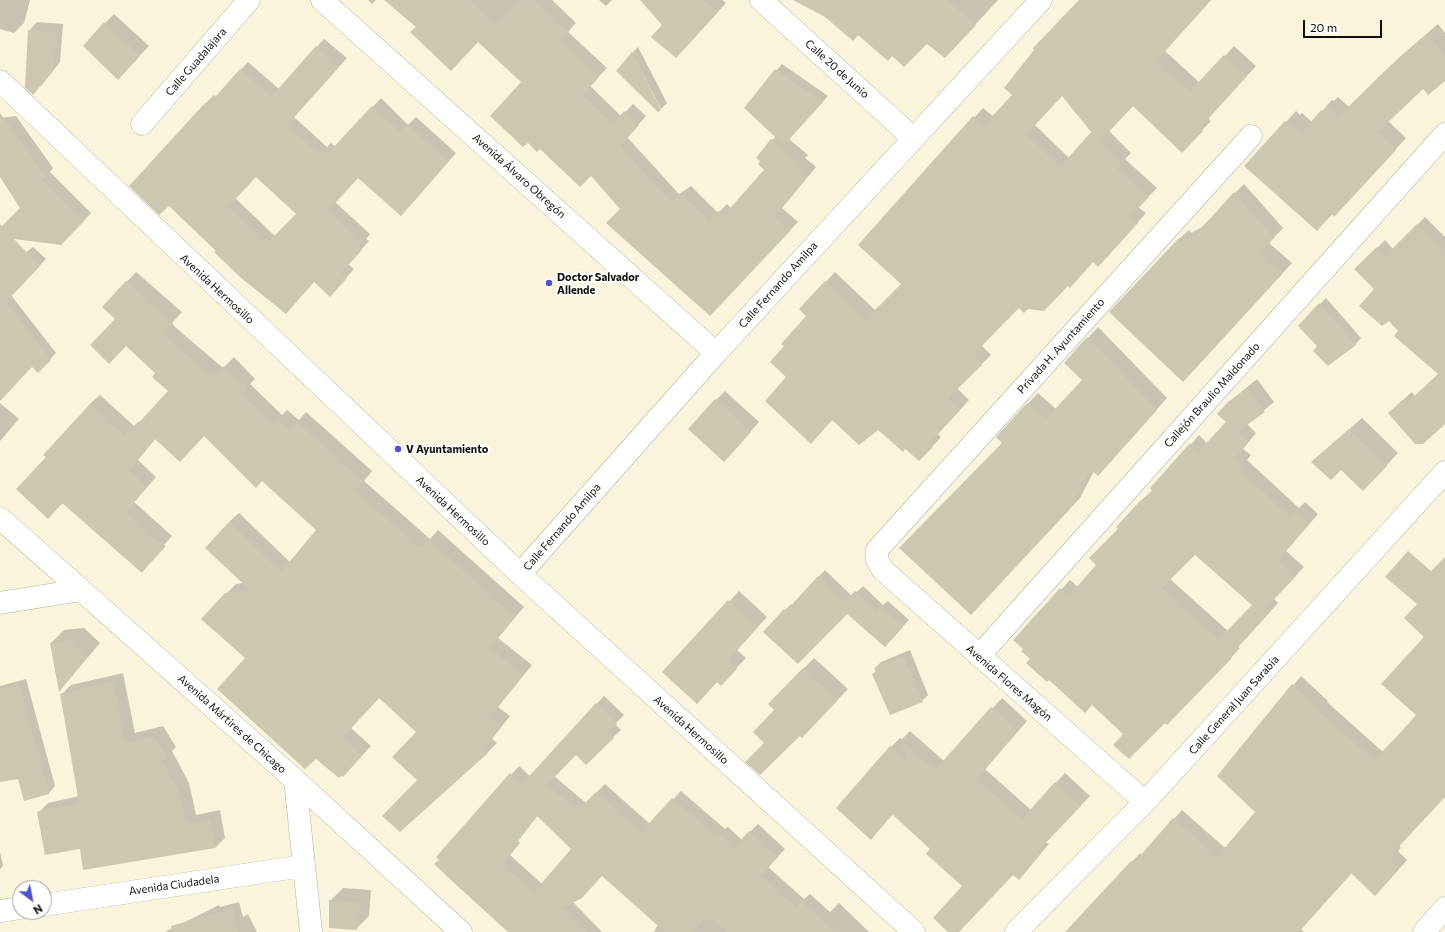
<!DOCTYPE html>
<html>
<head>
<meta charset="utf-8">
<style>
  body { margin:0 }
  #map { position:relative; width:1445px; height:932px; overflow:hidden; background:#faf4dc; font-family:Commissioner,sans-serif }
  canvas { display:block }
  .north { position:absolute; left:12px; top:880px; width:40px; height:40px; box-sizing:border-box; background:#fff; border:1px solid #9f9f9c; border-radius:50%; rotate:148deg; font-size:11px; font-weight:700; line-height:16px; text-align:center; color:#100f07 }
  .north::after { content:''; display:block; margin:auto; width:14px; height:18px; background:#4f53c9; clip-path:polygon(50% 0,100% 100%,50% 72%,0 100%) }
  .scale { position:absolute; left:1303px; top:20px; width:79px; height:18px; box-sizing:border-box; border:2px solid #100f07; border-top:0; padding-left:5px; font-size:12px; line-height:14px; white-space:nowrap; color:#100f07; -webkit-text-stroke:3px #fff; paint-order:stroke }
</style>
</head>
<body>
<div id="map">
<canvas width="1445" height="932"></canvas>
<div class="north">N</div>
<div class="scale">20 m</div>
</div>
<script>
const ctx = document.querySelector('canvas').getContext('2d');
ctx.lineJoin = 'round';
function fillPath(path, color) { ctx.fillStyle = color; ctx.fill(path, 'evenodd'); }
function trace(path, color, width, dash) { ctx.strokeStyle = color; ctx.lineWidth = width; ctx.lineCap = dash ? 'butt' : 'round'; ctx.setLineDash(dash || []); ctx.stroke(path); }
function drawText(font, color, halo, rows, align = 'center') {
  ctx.font = font + ' Commissioner,sans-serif'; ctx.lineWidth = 4; ctx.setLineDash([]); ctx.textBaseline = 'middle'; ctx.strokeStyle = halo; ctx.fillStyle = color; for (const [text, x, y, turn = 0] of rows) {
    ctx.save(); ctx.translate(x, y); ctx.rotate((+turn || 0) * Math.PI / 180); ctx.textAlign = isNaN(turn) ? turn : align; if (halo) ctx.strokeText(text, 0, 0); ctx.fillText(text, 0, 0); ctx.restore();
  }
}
const shadow = new Path2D(`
  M0,0h30l-6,23 -10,10 -14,-4z
  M368,0h8l-4,4z
  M386,0h166l24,23 -8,9 39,36 -17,18 31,30 12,-12 13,12 -19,21 52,57 12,-8 27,27 9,-9 4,4 34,-39 7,-29 4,-4 -31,-28 37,-44 46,32 -39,43 19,16 -3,3 11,9 -34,41 16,14 -79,84 -98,-97 -30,-34 -68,-93 -44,-41 -62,-14z
  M599,0h13l-6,6z
  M641,0h81l4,3 -41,45z
  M795,0h203l-47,51 -24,-9 -34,13 -77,-47z
  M1080,0h131l-46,51 35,32 34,-37 22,20 -48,52 3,3 -29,30 -48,-46 -25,26 22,22 -6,6 32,29 -19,19 8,6 -39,44 -14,4 -25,24 -49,22 -38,38 10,10 -34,33 12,12 -31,34 3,3 -12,13 -51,-21 -45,-10 -22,24 -23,-66 -3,-31 23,-30 -7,-7 34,-37 41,39 26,-27 -43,-39 124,-137 11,9 20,-22zM1063,95l29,37 -23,26 -34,-33z
  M114,14l35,32 -22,23 -22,-46z
  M37,22l26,2 -3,38 -19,24 -12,-55z
  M1438,24l7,9v47l-22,7 -35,34 18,17 -61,67 -12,9 -16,15 -71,-63 50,-55 4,4 2,-2 10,9 20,-22 2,1 4,-4 11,10 54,-53z
  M324,39l23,19 -53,59 33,30 4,-4 5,4 45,-49 27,27 8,-8 40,36 -47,54 -51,-30 -23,25 35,32 -4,5 3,2 -21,23 6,5 -17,19 -119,-37 -49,-46 -39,-19 76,-83 8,-8 2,2 32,-35 31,27zM256,176l42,38 -23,22 -40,-38z
  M638,47l29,56 -6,6 -29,-56z
  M16,116l37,52 -3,4 41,41 -30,31 -61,-7v-4l22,-25 -22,-33v-57z
  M1244,184l39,44 -14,15 23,20 -99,108 -14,-132 10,-9 3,3 4,-3 2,1z
  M1425,217l20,20v186l-48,-18 15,-13 3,4 24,-22 -39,-43 -24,-42 -20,-20 29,-29 8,9z
  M33,247l13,12 -35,36 45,58 -18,19 -6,-6 -32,34v-131l5,-1z
  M136,272l46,40 -10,11 3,4 48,41 11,-11 21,22 -5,5 32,31 5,-5 12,10 7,-8 66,59 -8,10 66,58 8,-9 86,77 -26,31 34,27 -34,42 12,9 -18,23 5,4 -10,10 -69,27v-48l-38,-35 -29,31 20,18 -28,30 -96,-118 -21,-64 10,-10 7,-1 -14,-61 10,-9 51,49 27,-32 -54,-50 -59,-45 -48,3 -18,22 18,17 -22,25 38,34 -8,9 2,1 -24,26 -79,-69 -15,14v-60l42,-53 10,-9 34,31 5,-5 2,1 28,-31 -52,-72 -14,-12z
  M1326,298l35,40 -6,7 -36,1 1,-42z
  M1098,327l69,71 -59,66 -14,7 -14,27 -99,105 23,-160 -7,-6 41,-44 18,16 27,-29 -18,-17z
  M1257,379l17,23 -27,22 9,9 -13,16 8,6 -4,5 52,48 6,-6 13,12 -32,37 18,16 -30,32 4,4 -40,44 2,1 -64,67 -11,7 -41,12 -31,-30 -62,-45 -6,-10 -11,-9 56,-60 8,7 19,-22 23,-36 20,-27 13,-12 46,-55 8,8 20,-22 2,-19zM1195,554l59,51 -26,26 -58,-52z
  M725,391l34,31 -26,30 -17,-52z
  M0,403l19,16 -19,22z
  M1362,418l36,35 -23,25 -63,-16z
  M825,570l27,26 11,-10 20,19 5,-4 21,19 -18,19 -43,-26 -43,43 -20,-46 6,-6 2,1z
  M739,591l28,26 -30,33 9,8 -25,26 -3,-3 -54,-9z
  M1445,617v182l-2,-2 -45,48 3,3 -3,3 9,9 -23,26 -32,-13 -51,56 3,3h-238l66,-70 8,-9 2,2 40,-45 42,37h3l29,-35 -38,-36 83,-100 27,25 -1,1 56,50 34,-37z
  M84,628l16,15 -40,47 -9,-47 13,-13z
  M910,650l18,45 -6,6 -49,-27 3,-3 -1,-3 6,-6z
  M814,658l34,31 -35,36 -13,9 -35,9 11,-33 -7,-6z
  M123,673l12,60 28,-7 13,21 -4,4 17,32 7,32 24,-5 5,28 -10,10h-135l-42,-35 10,-10 31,-7 -18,-101 10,-10z
  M26,679l29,107 -6,7 -30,-15 -19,3v-95z
  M604,696l20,19 -9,9 6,6 -35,33 -10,-10 -22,23 32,27 19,-19 45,40 31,-33 44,38 3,-2 14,13 16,-16 27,25 -17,18 36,32 6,-5 20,18 9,-9 30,29h-215l4,-8 -56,-49 -29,27 29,30h-93l-72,-75 82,-91 11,10zM538,815l35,34 -31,35 -32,-29 10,-12 -2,-2z
  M1002,698l25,23 -42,48 46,41 34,-37 25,23 -45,46 4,2 -30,35 -6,-5 -55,58h-8l14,-46 -32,-37 -39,-35 -22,25 20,-92 9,-9 2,1 8,-8 34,30z
  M0,851l3,15 -3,3z
  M343,888l28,2 -2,26 -13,13 -26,-28z
  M239,902l4,15 5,-3 9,18h-92l54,-27 1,2z`);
const building = new Path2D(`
  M384,0h85l26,24 23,-24h16l35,32 -8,8 38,37 -16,18 30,29 11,-13 15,14 -19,21 51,56 11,-8 27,27 9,-10 5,5 41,-46 -6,-6 2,-3 -4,-3 15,-19 29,25 -2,3 10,9 -34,41 16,14 -80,85 -104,-93 14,-14 -29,-33 -11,11 -40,-38 -3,3 -9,-9 -5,4 -33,-31 31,-34 -43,-40 -27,29 -41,-39 6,-5z
  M640,0h64l14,12 -42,46 -25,-21 11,-12z
  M793,0h154l29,25 -31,33 -18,-14 -23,23 -12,-11 -4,5 -30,-26 -5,6 -28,-24z
  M1079,0h132l-55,61 34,30 34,-36 23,21 -47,52 3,3 -21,22 -49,-47 -33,35 22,22 -5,6 32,28 -19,20 8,6 -40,44 -5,-5 -23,26 -2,-2 -24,25 -16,-2 -4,4 -5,-5 -46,47 9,10 -34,33 12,12 -31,33 4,4 -14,14 -14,-12 -2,3 -25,-22 -19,15 -27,-25 -21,24 -46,-43 21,-24 -16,-15 14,-16 -3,-2 25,-28 -7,-7 26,-28 41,38 35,-35 -43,-39 115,-129 11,9 28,-30 -8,-7 30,-38 -1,-2zM1062,96l29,36 -31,35 -34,-33z
  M104,22l36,34 -22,24 -35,-34z
  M28,30l28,2 -4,40 -19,23 -8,-7z
  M1427,34l18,22v25l-17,14 -5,-6 -45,43 18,18 -62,67 -2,-3 -15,17 -73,-65 41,-45 4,4 2,-2 11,10 19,-23 2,1 4,-4 11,10 53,-52z
  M316,46l23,21 -52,58 32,29 4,-4 4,4 45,-48 28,26 7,-8 41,38 -47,54 -43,-38 -30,33 35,32 -4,4 3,3 -21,23 6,5 -17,19 -16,-15 -28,32 -46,-37 -26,-25 2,-1 -47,-45 -10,9 -30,-29 76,-83 3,2 32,-36 31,28zM256,177l40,37 -29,29 -39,-36z
  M632,52l29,58 -3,2 -42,-41z
  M775,69l48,33 -39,43 -40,-37z
  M0,113l46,64 -4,3 42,41 -23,24 -47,-6 26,27 -34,36 45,58 -13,13 -6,-6 -32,34v-177l2,2 18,-18 -20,-31z
  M1234,192l40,46 -14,15 23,20 -100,109 -74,-70 70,-74 3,4 4,-4 2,2 11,-12 2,1z
  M1417,224l28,28v172l-22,20h-8l-27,-31 16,-14 3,4 31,-29 -44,-38 4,-5 -9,-10 -7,5 -23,-20 15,-17 -20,-20 23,-22 8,9z
  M126,281l47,41 -10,11 3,4 47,40 11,-11 23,23 -5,5 31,30 4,-5 12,10 7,-8 67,60 -8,10 65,57 8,-9 87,78 -25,31 33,27 -33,42 11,9 -17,23 4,4 -88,79 -18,-16 35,-36 -25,-23 24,-25 -37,-34 -37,40 20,18 -19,21 -2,-1 -2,2 -23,-19 -11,10 -88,-80 28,-31 -44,-39 24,-26 26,-2 -46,-43 24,-26 52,50 35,-42 -54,-49 -6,7 -52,-52 -24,26 -25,-23 -26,31 18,17 -21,25 37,34 -21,27 -80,-70 -14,16 -32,-30 30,-32 -3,-2 47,-51 34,31 5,-5 2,1 37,-40 -16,-14 3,-4 -29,-27 -17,18 -19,-19 25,-26 -13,-12z
  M1319,303l37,42 -28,21 -15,-15 4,-5 -19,-20z
  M1087,337l70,73 -59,66 -7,-7 -21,40 -99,106 -72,-67 103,-105 -6,-6 31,-34 19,16 36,-39 -18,-17z
  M1248,388l17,24 -28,20 11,10 -13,16 8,7 -4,4 51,48 5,-7 15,13 -32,37 18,16 -30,32 4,4 -40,44 2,2 -65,67 -2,-2 -36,36 -16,-14 10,-11 -31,-29 -7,8 -36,-33 -2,2 -21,-19 4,-4 -9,-8 2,-2 -10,-9 47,-52 9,8 27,-31 -7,-7 29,-29 -2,-2 23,-25 13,-11 -2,-3 40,-45 8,9 28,-30 -9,-8 11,-12zM1195,555l57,50 -33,34 -57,-51z
  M715,399l36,33 -27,30 -36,-33z
  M1349,429l38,37 -24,25 -22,-21 -10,10 -20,-18z
  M1408,551l23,20 14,-14v240l-54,58 2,2 -3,4 9,8 -24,27 -24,-23 -52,59h-234l66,-71 3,2 39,-45 42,37 1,-1 2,2 37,-44 -38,-36 75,-92 28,26 -1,1 55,49 27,-28 15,-17 -35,-31 43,-47 -20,-19 13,-14 -32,-27z
  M818,576l27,26 10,-11 21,20 5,-5 22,21 -18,20 -38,-33 -49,50 -35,-32 21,-23 2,2z
  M728,600l30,27 -30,33 9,9 -16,17 -4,-4 -20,22 -35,-32z
  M71,640l17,16 -29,36 -9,-49z
  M903,656l20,46 -33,13 -18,-41 4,-2 -2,-4z
  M803,668l35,32 -36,38 -2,-2 -40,39 -15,-13 19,-19 -11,-11 21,-22 -6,-6z
  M113,682l12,61 28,-7 14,22 -5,3 17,32 7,31 24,-4 5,28 -132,22 -3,-21 -35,6 -8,-43 42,-9 -19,-109z
  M19,685l30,109 -25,7 -6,-22 -18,3v-92z
  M596,703l21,21 -9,9 6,5 -28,27 -10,-10 -29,30 31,25 18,-18 46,39 30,-33 45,39 2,-3 15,13 15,-16 29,26 -17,19 35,31 5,-6 34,31h-109l-14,-14 -3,3 -4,-3 -12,14h-28l-63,-56 -20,22 -19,10 25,24h-80l-56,-51 -18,-17 5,-4 -3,-3 74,-84 12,11zM537,816l34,33 -37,43 -31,-28 9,-13 -1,-1z
  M991,707l27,24 -41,48 45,40 33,-37 26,24 -44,46 3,3 -21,25 -6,-5 -54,57h-11l-15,-14 29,-32 -36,-32 4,-5 -38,-35 -21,26 -35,-32 54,-62 21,19 -11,-25 35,30z
  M329,900l30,2 -2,28 -28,-2z
  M232,909l6,23h-66l-1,-6z`);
const minor = new Path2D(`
  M761,0l152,138
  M0,81l520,493
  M142,124l107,-124
  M716,353l325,-353
  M0,603l81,-13
  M979,656l466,-522
  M295,780l16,152
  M1145,802l-262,-232 -6,-10v-10l374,-414
  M44,905l259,-39
  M0,911l20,-3
  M1016,932l129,-130 300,-330
  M1424,932l21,-24`);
const tertiary = new Path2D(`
  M322,0l394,353 -196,221 394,358
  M0,518l295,262 166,152`);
const markers = [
  [549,283,4,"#4f53c9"],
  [398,449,4,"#4f53c9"]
];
const streetNames = [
  ["Calle Guadalajara",196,62,-49],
  ["Calle 20 de Junio",837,69,42],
  ["Avenida Álvaro Obregón",519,176,42],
  ["Calle Fernando Amilpa",778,285,-48],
  ["Avenida Hermosillo",217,289,43],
  ["Privada H. Ayuntamiento",1061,346,-48],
  ["Callejón Braulio Maldonado",1212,395,-48],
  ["Avenida Hermosillo",453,511,43],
  ["Calle Fernando Amilpa",562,527,-49],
  ["Avenida Flores Magón",1009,683,41],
  ["Calle General Juan Sarabia",1234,705,-48],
  ["Avenida Mártires de Chicago",232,724,42],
  ["Avenida Hermosillo",691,730,42],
  ["Avenida Ciudadela",174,885,-8]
];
const poiNames = [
  ["Doctor Salvador",557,277],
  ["Allende",557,290],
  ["V Ayuntamiento",406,449]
];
fillPath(shadow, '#0003');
fillPath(building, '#ccc7b0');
trace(minor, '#b4af98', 23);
trace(tertiary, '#b4af98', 23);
trace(minor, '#fff', 22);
trace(tertiary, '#fff', 22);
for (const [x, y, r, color] of markers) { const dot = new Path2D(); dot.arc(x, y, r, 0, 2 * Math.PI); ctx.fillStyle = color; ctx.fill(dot); trace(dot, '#fff', 1.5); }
drawText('11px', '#100f07', '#fff', streetNames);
drawText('bold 11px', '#100f07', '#fff', poiNames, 'left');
</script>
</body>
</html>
